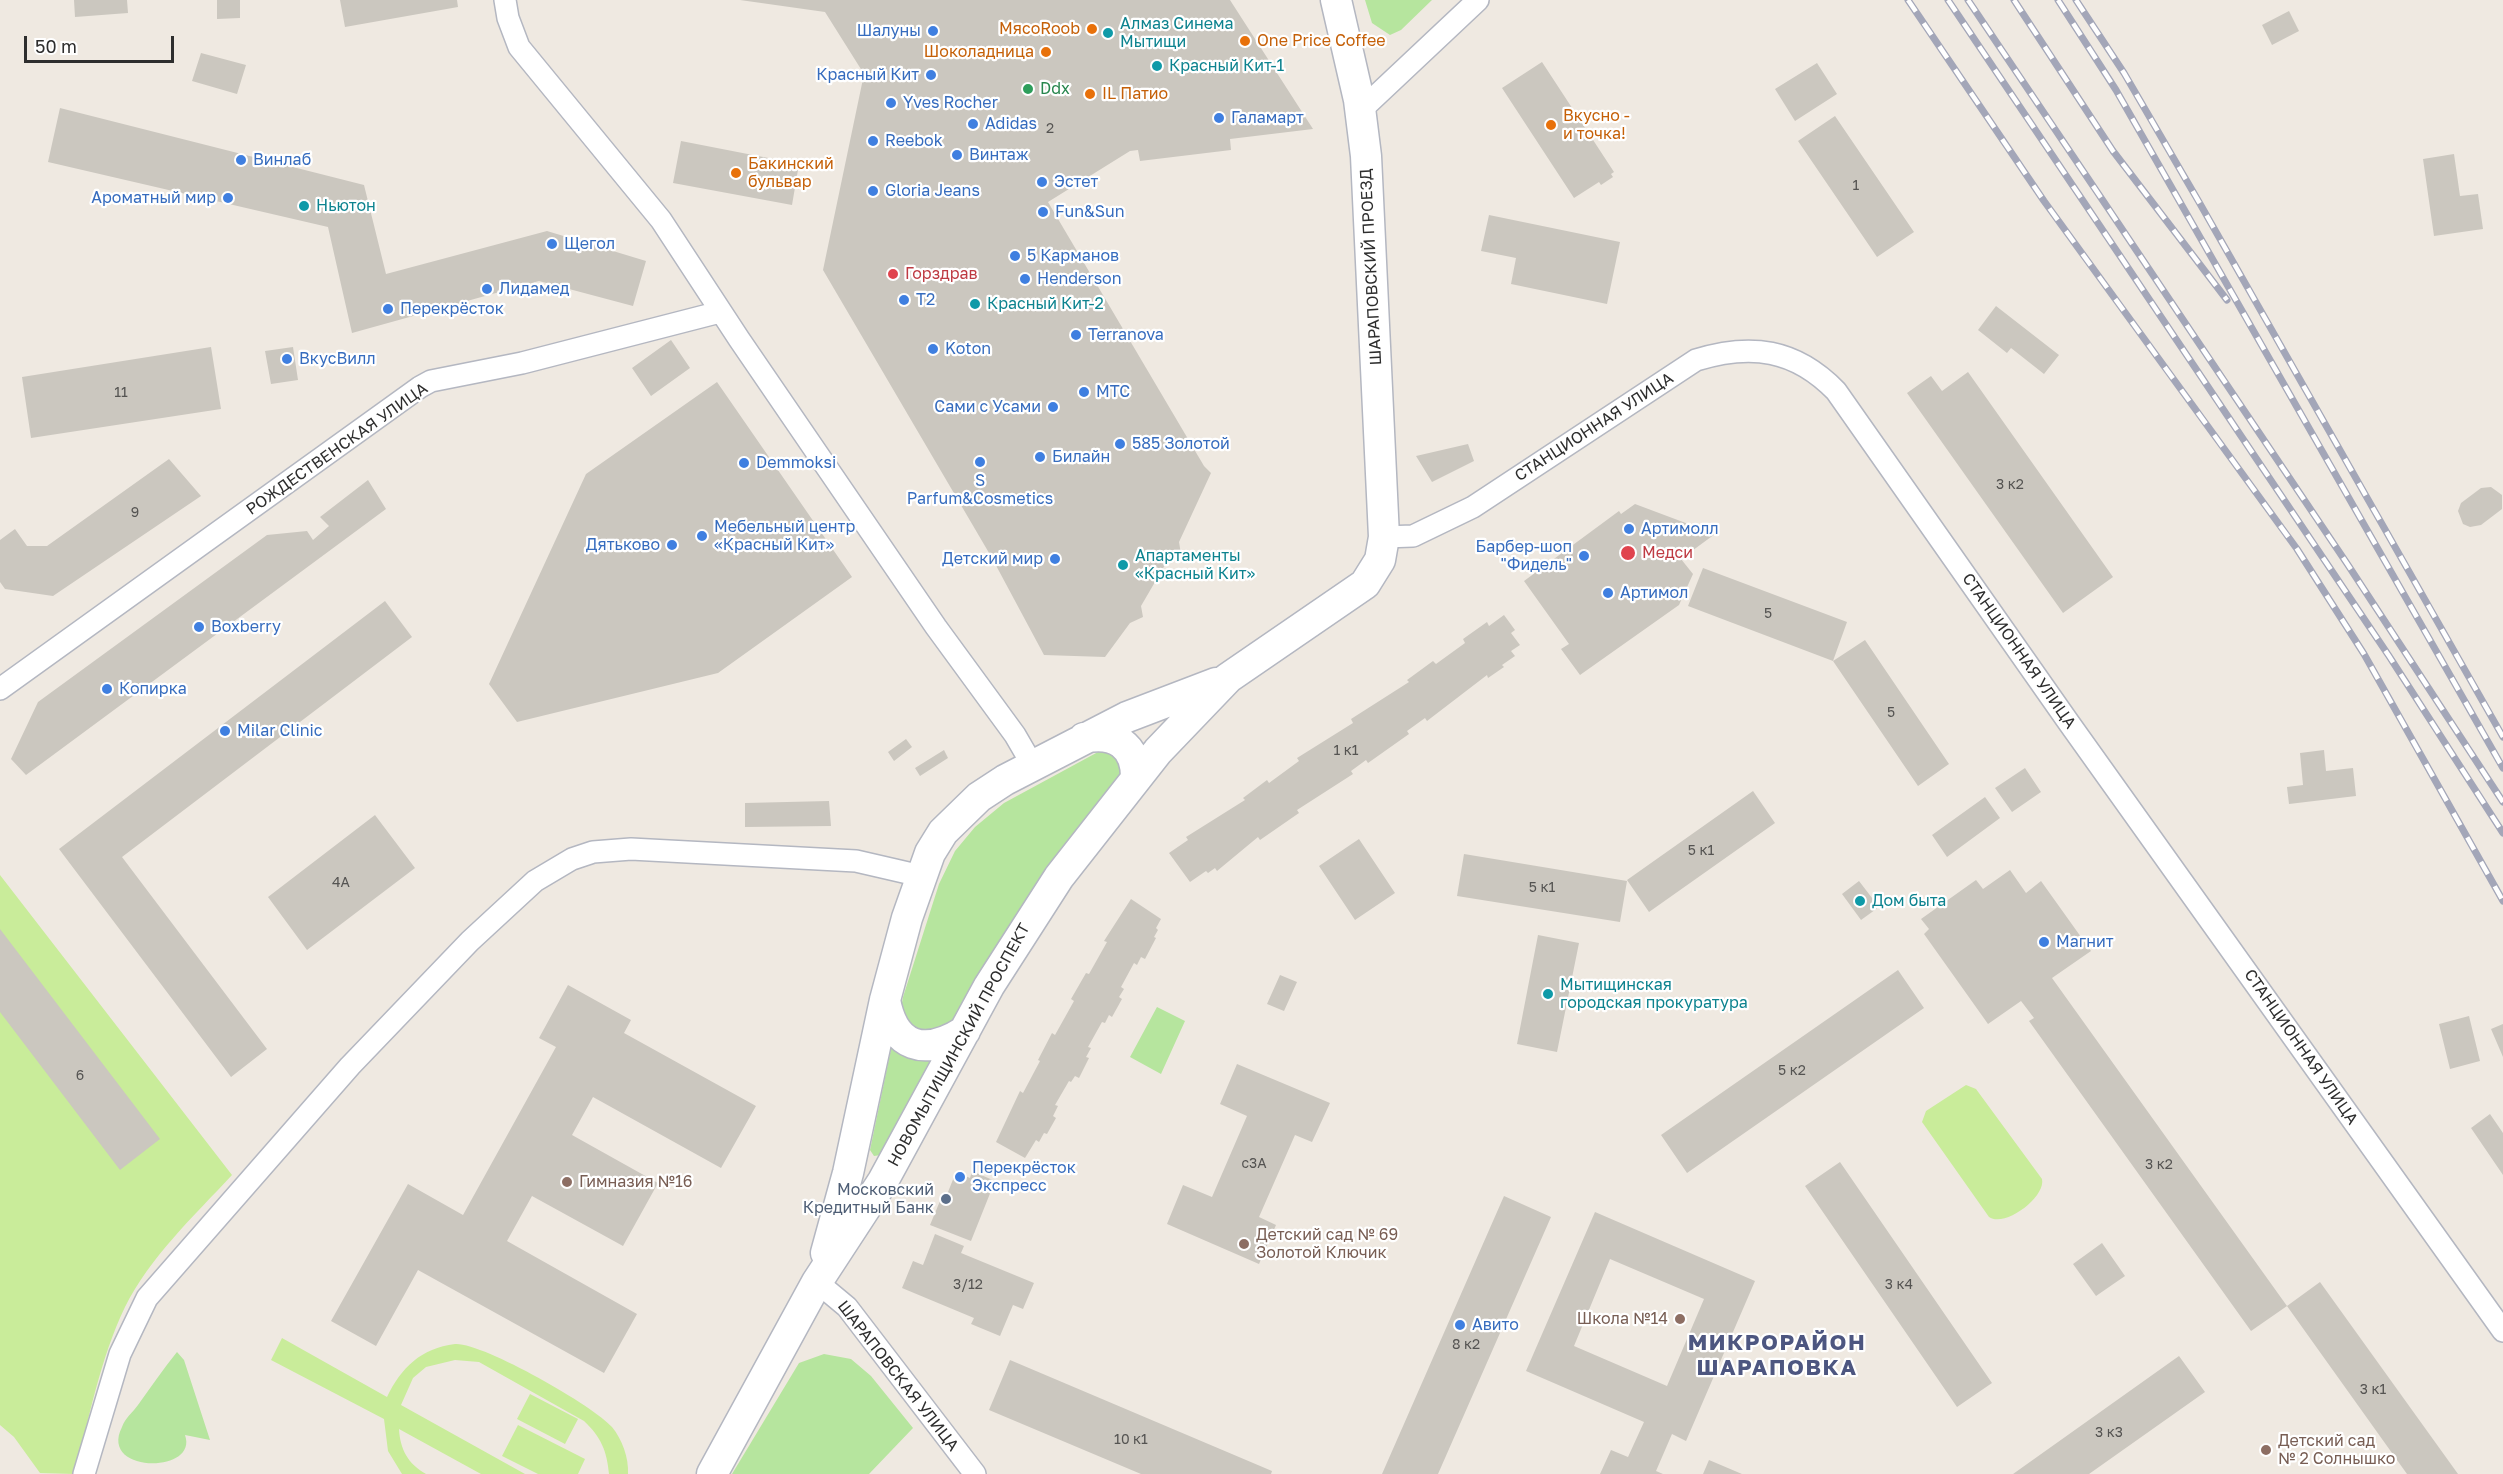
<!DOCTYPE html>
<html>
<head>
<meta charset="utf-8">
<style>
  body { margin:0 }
  #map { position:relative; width:2503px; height:1474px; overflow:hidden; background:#efe9e1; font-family:"Golos Text",sans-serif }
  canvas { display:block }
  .scale { position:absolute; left:24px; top:36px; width:150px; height:27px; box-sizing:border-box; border:3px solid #2e2e2e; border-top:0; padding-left:8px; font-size:18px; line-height:21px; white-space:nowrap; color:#2e2e2e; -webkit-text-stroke:4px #fff; paint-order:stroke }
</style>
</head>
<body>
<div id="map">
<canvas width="2503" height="1474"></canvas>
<div class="scale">50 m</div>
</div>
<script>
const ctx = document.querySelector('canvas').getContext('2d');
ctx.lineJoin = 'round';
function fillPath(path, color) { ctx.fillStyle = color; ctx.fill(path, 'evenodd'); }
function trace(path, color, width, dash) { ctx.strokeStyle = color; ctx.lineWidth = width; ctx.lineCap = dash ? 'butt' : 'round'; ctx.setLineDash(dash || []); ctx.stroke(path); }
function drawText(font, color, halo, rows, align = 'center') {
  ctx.font = font + ' "Golos Text",sans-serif'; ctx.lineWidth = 4.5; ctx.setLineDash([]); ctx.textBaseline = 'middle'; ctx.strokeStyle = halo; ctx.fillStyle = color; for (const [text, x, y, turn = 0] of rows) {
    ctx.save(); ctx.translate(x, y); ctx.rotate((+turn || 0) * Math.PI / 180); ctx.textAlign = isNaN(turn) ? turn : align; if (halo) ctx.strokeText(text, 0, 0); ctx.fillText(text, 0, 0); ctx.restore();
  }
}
const green = new Path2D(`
  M1365,0h67l-31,30 -11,5 -18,-12z
  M1110,751l16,16 -168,256 -17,12 -28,-5 -12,-22 2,-11 36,-113 16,-33 20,-24 29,-24 94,-51z
  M1157,1007l28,14 -24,53 -31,-17z
  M892,1044l30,15h15l-56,96 -7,1 -4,-6z
  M177,1352l7,8 26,80 -25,-5c14,39 -87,39 -63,-8 3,-9 11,-15 16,-22 13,-18 25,-36 39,-53z
  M824,1354l27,5 20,17 42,52 -44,46h-137l67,-111z`);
const pitch = new Path2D(`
  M0,875l232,300c-38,41 -82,82 -107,132 -25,52 -36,111 -50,167l-35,-1 -26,-36 -14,-12z
  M1966,1085l10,4 66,90c4,18 -37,49 -53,38l-67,-95 4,-11z
  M282,1338l105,59c14,-29 34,-49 68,-53 27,-2 139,62 157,83 10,12 17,31 16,47h-19c-2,-23 -8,-37 -25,-53l-105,-59 -24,-2 -29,7 -13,11 -12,27 124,69h-44l-82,-45c1,20 9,35 27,45h-24l-14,-23 -4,-32 -113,-59z
  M530,1394l48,25 -13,25 -48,-25z
  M518,1425l67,34 -7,15h-40l-36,-18z`);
const building = new Path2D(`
  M74,0h53l1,13 -53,4z
  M217,0h23v18l-23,1z
  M340,0h117l1,7 -113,20z
  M740,0h490l83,129 -83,10 1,11 -91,11 -2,-11 -8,1 -82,51 156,264 7,7 -32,69 2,12 -12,4 -28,48 2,11 -13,6 -25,34 -61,-2 -52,-97 -169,-288 41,-196 -39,-62z
  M2289,11l10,20 -27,14 -10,-20z
  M201,53l45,12 -9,29 -45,-13z
  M1542,62l72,110 -3,2 2,3 -12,8 -2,-3 -25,16 -72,-110z
  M1817,63l20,31 -42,27 -20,-32z
  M60,108l304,77 22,89 161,-43 99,30 -13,45 -94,-25 -187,52 -24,-106 -280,-65z
  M1835,116l79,116 -37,25 -79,-116z
  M681,141l118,23 -7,41 -119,-22z
  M2454,154l6,42 18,-2 5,35 -49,7 -11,-77z
  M1489,215l131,27 -13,62 -96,-20 5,-26 -35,-7z
  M1996,306l63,49 -15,19 -33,-26 -4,5 -29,-23z
  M671,340l19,28 -39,28 -19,-28z
  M211,347l10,62 -190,29 -9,-61z
  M293,347l5,33 -27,4 -6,-33z
  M1968,372l145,205 -50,36 -156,-220 24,-17 11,15z
  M717,382l135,195 -134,96 -201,49 -28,-38 97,-210z
  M1468,444l6,17 -42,21 -16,-26z
  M169,459l32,37 -148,100 -48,-7 -5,-7v-42l15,-11 12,17h20z
  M368,480l18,29 -360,266 -15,-16 27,-57 229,-167 40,-4 6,9 16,-14 -9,-9z
  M2491,487l11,8v14l-21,16 -11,2 -7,-3 -5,-13 3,-8 20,-15z
  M1635,504l80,30 -34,25 12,15 -14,31 -99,70 -19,-26 8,-5 -45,-63 95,-70 2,3z
  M1703,568l144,54 -14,39 -145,-55z
  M385,601l27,36 -290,220 145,192 -36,28 -172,-228z
  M1504,615l11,15 -4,3 9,12 -9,6 4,5 -13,9 2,2 -16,11 -1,-3 -60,46 -2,-3 -18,13 2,3 -41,29 -2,-3 -15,11 2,3 -56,36 2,3 -39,27 -2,-3 -41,34 -2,-3 -7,5 -2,-2 -16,11 -21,-29 19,-13 -2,-3 59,-37 -2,-2 24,-18 2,3 30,-22 -2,-3 56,-35 -2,-4 58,-37 -2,-2 26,-19 3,3 29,-21 -2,-4 24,-17 2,4z
  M1865,640l84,124 -31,22 -85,-125z
  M906,739l6,8 -18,14 -6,-9z
  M944,750l4,8 -28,18 -5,-8z
  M2324,750l2,21 27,-3 3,28 -67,8 -2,-17 16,-2 -3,-32z
  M2025,768l16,24 -29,20 -17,-24z
  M1753,791l22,32 -126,89 -22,-32z
  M1985,797l15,21 -53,39 -15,-22z
  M829,801l2,25 -86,1v-24z
  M375,815l40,53 -108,82 -39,-53z
  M1359,839l36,54 -40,27 -36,-54z
  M1464,854l163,27 -7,41 -163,-26z
  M2010,870l16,23 15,-12 50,70 -39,27 235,328 -36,25 -222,-310 5,-3 -13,-17 -33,23 -64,-90 5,-5 -8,-10 55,-39 7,9z
  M1859,881l20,26 -18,13 -19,-26z
  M1131,899l30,20 -5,9 2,2 -4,7 2,1 -11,21 -4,-2 -4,8 -3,-2 -13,24 3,2 -5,8 3,2 -10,18 -3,-2 -4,8 -3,-1 -14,25 3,1 -5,9 3,1 -10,20 -4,-2 -4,6 -2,-1 -14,24 3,1 -5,10 3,2 -9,16 -3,-1 -5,9 -3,-2 -11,18 -29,-16 24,-51 3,2 17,-32 -2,-1 14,-27 3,2 19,-34 -3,-2 15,-26 3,1 18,-32 -3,-1z
  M0,929l160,210 -40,31 -120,-158z
  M1538,935l41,8 -22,109 -40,-8z
  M1898,970l26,38 -237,165 -26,-38z
  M1280,975l17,7 -13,29 -17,-7z
  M568,985l63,35 -7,13 132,73 -35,62 -128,-71 -21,38 86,48 -35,63 -91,-50 -25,45 130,73 -33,59 -186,-103 -42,76 -45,-25 77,-137 55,31 93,-168 -17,-9z
  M2469,1016l11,45 -30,8 -11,-45z
  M2503,1024v33l-12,-28z
  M1237,1064l93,39 -18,39 -17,-7 -36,82 17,8 -17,39 -92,-40 16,-39 29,12 35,-81 -27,-12z
  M2490,1114l13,19v42l-32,-47z
  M1840,1162l152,221 -35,24 -152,-221z
  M972,1171l23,10 -24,60 -41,-16 10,-24 4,1 12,-30 14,6z
  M1504,1196l47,21 -113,257h-56z
  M1595,1212l160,69 -69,160 -14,-7 -16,37 7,3h-63l11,-24 17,7 16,-35 -118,-51zM1610,1259l94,40 -37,87 -93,-40z
  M935,1234l29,12 -3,7 73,30 -11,26 -10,-4 -13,31 -29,-12 3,-6 -72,-30 11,-27 10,4z
  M2102,1243l23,33 -29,20 -23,-32z
  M2320,1282l138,192h-51l-120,-168z
  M2179,1356l26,36 -116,82h-76z
  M1010,1360l262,111 -1,3h-130l-152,-64z
  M1709,1460l33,14h-39z`);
const street = new Path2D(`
  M505,0l3,18 11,29 142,173 78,119 197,288 79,108 18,31
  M1360,111l118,-111
  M1384,537l29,-1 60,-29 223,-147c55,-17 99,-11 140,31l233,332 434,608
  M0,689l420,-302 11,-6 91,-18 198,-51
  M817,1282l30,25 128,167
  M84,1474l36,-120 27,-56 203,-232 120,-125 65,-60 37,-22 21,-7 38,-3 225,12 65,15`);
const secondary = new Path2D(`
  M1084,738c31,-7 52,8 52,39
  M885,1000c9,48 39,57 80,31
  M826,1253l22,-80 37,-173 22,-82 23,-65 13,-21 36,-35 26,-17 122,-63 89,-34
  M712,1474l105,-192 66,-101 106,-195 70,-109 99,-126 70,-73 137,-94 15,-24 4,-23 -18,-381 -7,-56 -23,-100`);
const rail = new Path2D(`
  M1908,0l136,201 253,348 67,105 139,247
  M1948,0l441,656 114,177
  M1968,0l380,565 155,237
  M2014,0l99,151 114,149
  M2058,0l58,90 387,678
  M2076,0l48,73 75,129 304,535`);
const markers = [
  [1092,29,6,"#e8710a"],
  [933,31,6,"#3f7fe0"],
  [1108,33,6,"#0f9aa8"],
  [1245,41,6,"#e8710a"],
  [1046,52,6,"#e8710a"],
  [1157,66,6,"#0f9aa8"],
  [931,75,6,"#3f7fe0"],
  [1028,89,6,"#2e9e5b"],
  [1090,94,6,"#e8710a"],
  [891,103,6,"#3f7fe0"],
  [1219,118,6,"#3f7fe0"],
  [973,124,6,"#3f7fe0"],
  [1551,125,6,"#e8710a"],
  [873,141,6,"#3f7fe0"],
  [957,155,6,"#3f7fe0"],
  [241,160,6,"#3f7fe0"],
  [736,173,6,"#e8710a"],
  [1042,182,6,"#3f7fe0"],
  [873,191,6,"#3f7fe0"],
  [228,198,6,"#3f7fe0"],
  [304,206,6,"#0f9aa8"],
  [1043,212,6,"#3f7fe0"],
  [552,244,6,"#3f7fe0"],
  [1015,256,6,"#3f7fe0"],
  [893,274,6,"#e0444e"],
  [1025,279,6,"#3f7fe0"],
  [487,289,6,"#3f7fe0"],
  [904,300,6,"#3f7fe0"],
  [975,304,6,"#0f9aa8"],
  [388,309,6,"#3f7fe0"],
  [1076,335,6,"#3f7fe0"],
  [933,349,6,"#3f7fe0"],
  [287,359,6,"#3f7fe0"],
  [1084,392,6,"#3f7fe0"],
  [1053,407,6,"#3f7fe0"],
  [1120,444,6,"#3f7fe0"],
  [1040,457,6,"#3f7fe0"],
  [980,462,6,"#3f7fe0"],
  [744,463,6,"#3f7fe0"],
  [1629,529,6,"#3f7fe0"],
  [702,536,6,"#3f7fe0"],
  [672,545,6,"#3f7fe0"],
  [1628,553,8,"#e0444e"],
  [1584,556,6,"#3f7fe0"],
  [1055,559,6,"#3f7fe0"],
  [1123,565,6,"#0f9aa8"],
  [1608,593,6,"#3f7fe0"],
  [199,627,6,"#3f7fe0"],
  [107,689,6,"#3f7fe0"],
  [225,731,6,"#3f7fe0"],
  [1860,901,6,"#0f9aa8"],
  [2044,942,6,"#3f7fe0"],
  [1548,994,6,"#0f9aa8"],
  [960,1177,6,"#3f7fe0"],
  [567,1182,6,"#8d6e63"],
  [946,1199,6,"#5c6f8a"],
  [1244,1244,6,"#8d6e63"],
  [1680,1319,6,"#8d6e63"],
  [1460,1325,6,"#3f7fe0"],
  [2266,1450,6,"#8d6e63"]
];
const numberNames = [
  ["2",1050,129],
  ["1",1856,186],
  ["11",121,393],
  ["3 к2",2010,485],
  ["9",135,513],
  ["5",1768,614],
  ["5",1891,713],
  ["1 к1",1346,751],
  ["5 к1",1701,851],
  ["4А",341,883],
  ["5 к1",1542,888],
  ["5 к2",1792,1071],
  ["6",80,1076],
  ["с3А",1254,1164],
  ["3 к2",2159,1165],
  ["3/12",968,1285],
  ["3 к4",1899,1285],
  ["8 к2",1466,1345],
  ["3 к1",2373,1390],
  ["3 к3",2109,1433],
  ["10 к1",1131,1440]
];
const cultureNames = [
  ["Алмаз Синема",1120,24],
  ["Мытищи",1120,42],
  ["Красный Кит-1",1169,66],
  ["Ньютон",316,206],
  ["Красный Кит-2",987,304],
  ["Апартаменты",1135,556],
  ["«Красный Кит»",1135,574],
  ["Дом быта",1872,901],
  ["Мытищинская",1560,985],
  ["городская прокуратура",1560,1003]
];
const foodNames = [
  ["МясоRoob",1080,29,"right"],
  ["One Price Coffee",1257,41],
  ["Шоколадница",1034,52,"right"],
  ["IL Патио",1102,94],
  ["Вкусно -",1563,116],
  ["и точка!",1563,134],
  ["Бакинский",748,164],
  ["бульвар",748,182]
];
const shopNames = [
  ["Шалуны",921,31,"right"],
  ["Красный Кит",919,75,"right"],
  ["Yves Rocher",903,103],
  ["Галамарт",1231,118],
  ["Adidas",985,124],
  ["Reebok",885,141],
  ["Винтаж",969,155],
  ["Винлаб",253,160],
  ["Эстет",1054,182],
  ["Gloria Jeans",885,191],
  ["Ароматный мир",216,198,"right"],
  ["Fun&Sun",1055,212],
  ["Щегол",564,244],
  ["5 Карманов",1027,256],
  ["Henderson",1037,279],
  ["Лидамед",499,289],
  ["T2",916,300],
  ["Перекрёсток",400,309],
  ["Terranova",1088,335],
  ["Koton",945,349],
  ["ВкусВилл",299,359],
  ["МТС",1096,392],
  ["Сами с Усами",1041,407,"right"],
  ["585 Золотой",1132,444],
  ["Билайн",1052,457],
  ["Demmoksi",756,463],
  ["S",980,481,"center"],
  ["Parfum&Cosmetics",980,499,"center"],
  ["Мебельный центр",714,527],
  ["«Красный Кит»",714,545],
  ["Артимолл",1641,529],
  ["Дятьково",660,545,"right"],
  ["Барбер-шоп",1572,547,"right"],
  ["\"Фидель\"",1572,565,"right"],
  ["Детский мир",1043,559,"right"],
  ["Артимол",1620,593],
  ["Boxberry",211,627],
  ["Копирка",119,689],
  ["Milar Clinic",237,731],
  ["Магнит",2056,942],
  ["Перекрёсток",972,1168],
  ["Экспресс",972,1186],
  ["Авито",1472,1325]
];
const leisureNames = [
  ["Ddx",1040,89]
];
const streetNames = [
  ["ШАРАПОВСКИЙ ПРОЕЗД",1371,267,-93],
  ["СТАНЦИОННАЯ УЛИЦА",1594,427,-33],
  ["РОЖДЕСТВЕНСКАЯ УЛИЦА",337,449,-35],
  ["СТАНЦИОННАЯ УЛИЦА",2019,651,55],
  ["НОВОМЫТИЩИНСКИЙ ПРОСПЕКТ",959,1045,-61],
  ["СТАНЦИОННАЯ УЛИЦА",2301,1047,55],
  ["ШАРАПОВСКАЯ УЛИЦА",898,1376,52]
];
const healthNames = [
  ["Горздрав",905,274],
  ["Медси",1642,553]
];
const educationNames = [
  ["Гимназия №16",579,1182],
  ["Детский сад № 69",1256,1235],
  ["Золотой Ключик",1256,1253],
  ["Школа №14",1668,1319,"right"],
  ["Детский сад",2278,1441],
  ["№ 2 Солнышко",2278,1459]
];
const serviceNames = [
  ["Московский",934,1190],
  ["Кредитный Банк",934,1208]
];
const districtNames = [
  ["МИКРОРАЙОН",1777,1343],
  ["ШАРАПОВКА",1777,1368]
];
fillPath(green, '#b6e59e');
fillPath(pitch, '#c9ec9a');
fillPath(building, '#cbc7bf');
trace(street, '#b4b7c1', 24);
trace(secondary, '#b4b7c1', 33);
trace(street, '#fff', 21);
trace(secondary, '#fff', 30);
trace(rail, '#a3a6b8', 7);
trace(rail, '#fff', 4.5, [14]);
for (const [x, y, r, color] of markers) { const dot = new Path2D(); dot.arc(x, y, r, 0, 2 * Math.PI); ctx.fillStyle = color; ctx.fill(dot); trace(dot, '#fff', 2); }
drawText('14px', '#555452', null, numberNames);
drawText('16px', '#0d838f', '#fff', cultureNames, 'left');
drawText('16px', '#c56008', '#fff', foodNames, 'left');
drawText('16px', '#366cbe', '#fff', shopNames, 'left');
drawText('16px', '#27864d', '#fff', leisureNames, 'left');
drawText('16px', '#2e2e2e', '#fff', streetNames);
drawText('16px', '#be3a42', '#fff', healthNames, 'left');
drawText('16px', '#785e54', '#fff', educationNames, 'left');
drawText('16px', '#4e5e75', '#fff', serviceNames, 'right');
ctx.letterSpacing = '1.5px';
drawText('bold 22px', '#4d5680', '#fff', districtNames);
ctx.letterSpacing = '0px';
</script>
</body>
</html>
